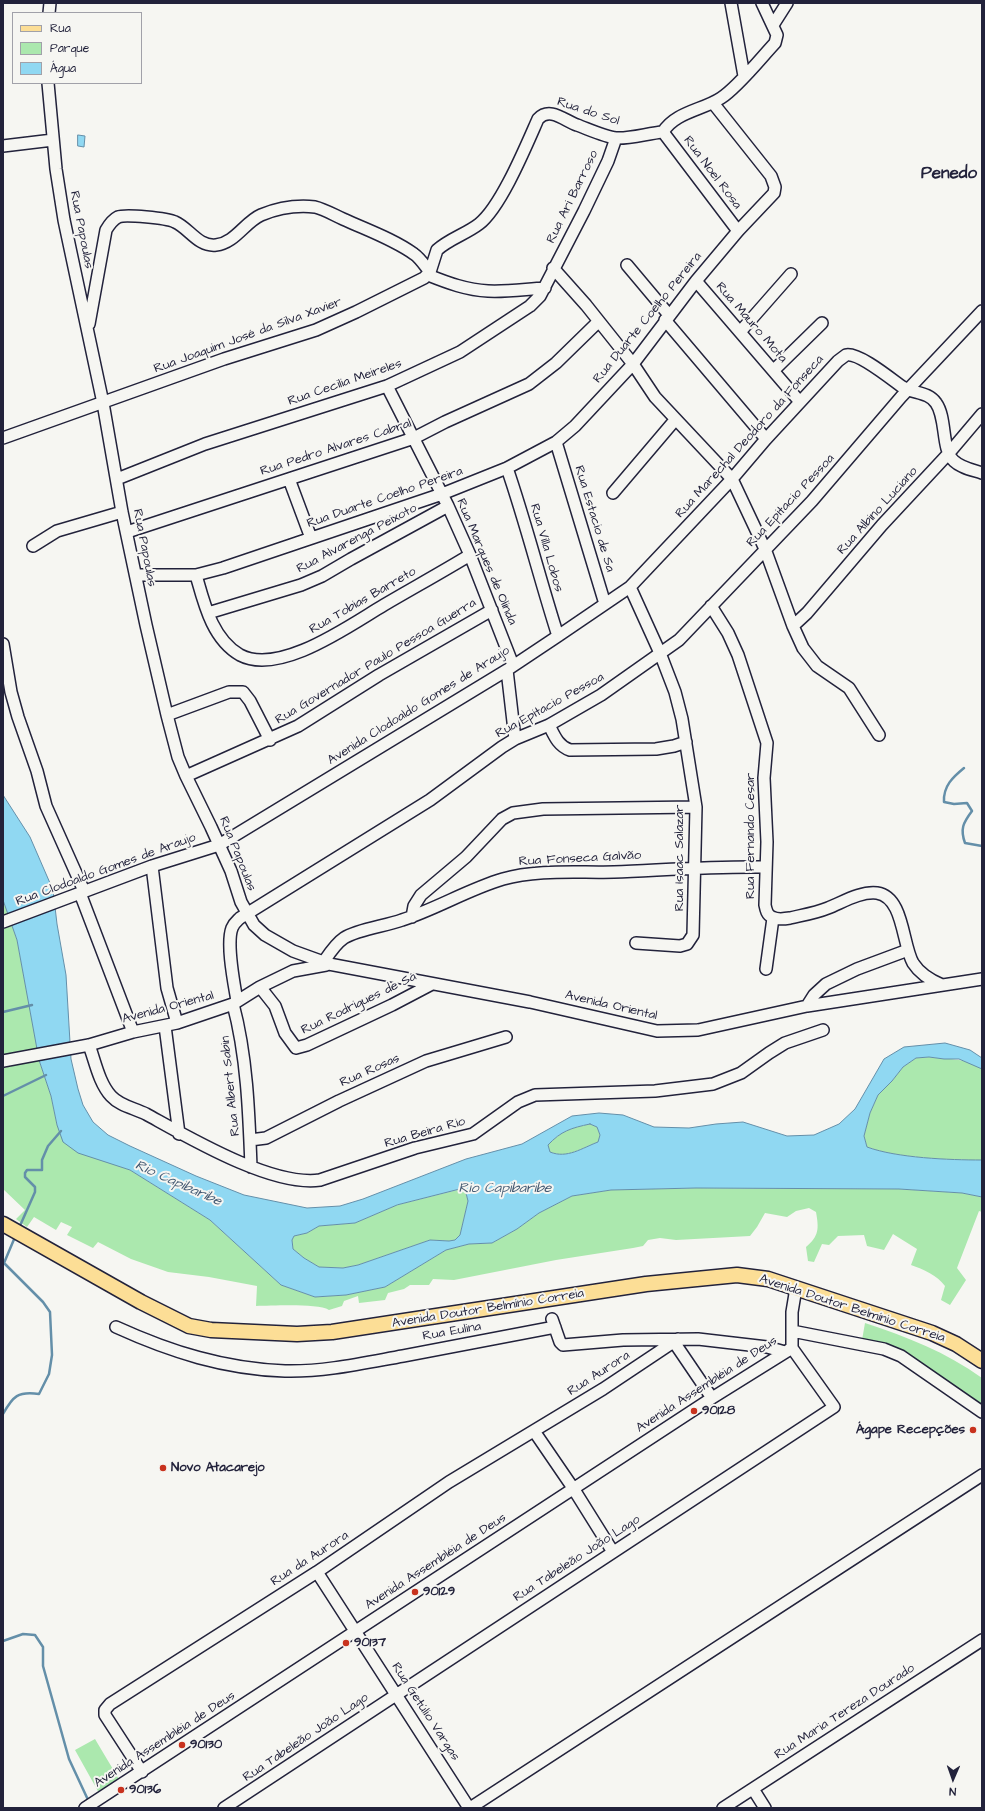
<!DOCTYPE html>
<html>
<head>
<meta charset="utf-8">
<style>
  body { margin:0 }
  #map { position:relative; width:985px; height:1811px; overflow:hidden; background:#f6f6f2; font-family:"Architects Daughter",sans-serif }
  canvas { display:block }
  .frame { position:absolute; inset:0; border:4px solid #22223b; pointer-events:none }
  .legend { position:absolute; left:12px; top:12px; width:130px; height:72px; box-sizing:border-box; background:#f6f6f2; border:1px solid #a1a1a9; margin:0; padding:5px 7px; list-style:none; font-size:12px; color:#22223b }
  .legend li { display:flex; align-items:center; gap:8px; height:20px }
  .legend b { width:20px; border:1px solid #a1a1a9 }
  .north { position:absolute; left:933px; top:1759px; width:40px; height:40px; -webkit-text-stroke:3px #f6f6f2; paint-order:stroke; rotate:182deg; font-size:11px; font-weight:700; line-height:16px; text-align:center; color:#22223b }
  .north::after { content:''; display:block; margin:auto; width:14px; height:18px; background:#22223b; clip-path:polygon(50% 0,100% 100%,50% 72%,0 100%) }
</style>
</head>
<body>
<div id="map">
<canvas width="985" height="1811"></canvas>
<div class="frame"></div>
<ul class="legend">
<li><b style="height:5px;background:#fcde96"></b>Rua</li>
<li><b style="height:11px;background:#abe8ae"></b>Parque</li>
<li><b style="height:11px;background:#90d8f2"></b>Água</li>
</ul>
<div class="north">N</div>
</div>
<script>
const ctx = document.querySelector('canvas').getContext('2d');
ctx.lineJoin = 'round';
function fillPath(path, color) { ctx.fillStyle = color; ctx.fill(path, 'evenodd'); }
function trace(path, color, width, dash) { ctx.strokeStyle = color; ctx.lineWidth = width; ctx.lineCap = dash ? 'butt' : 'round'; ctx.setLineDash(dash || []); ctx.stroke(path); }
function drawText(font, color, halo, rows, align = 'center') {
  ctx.font = font + ' "Architects Daughter",sans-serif'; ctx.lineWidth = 4; ctx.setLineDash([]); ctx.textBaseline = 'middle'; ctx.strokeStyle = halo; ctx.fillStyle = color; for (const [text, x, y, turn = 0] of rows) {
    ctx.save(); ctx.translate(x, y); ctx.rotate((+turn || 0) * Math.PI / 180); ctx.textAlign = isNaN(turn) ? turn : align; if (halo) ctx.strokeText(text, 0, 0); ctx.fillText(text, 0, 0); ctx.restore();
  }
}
const green = new Path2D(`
  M3,900l14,40 21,112 -35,7z
  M929,1057c19,3 35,0 53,12v91c-33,0 -85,-2 -115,-13l-3,-11 6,-23 8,-18 14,-14 11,-14 13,-9z
  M39,1060l12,36 6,29 49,36 24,9 80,50 71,65 34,12 31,-2 39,-8 61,-37 23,-6 23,-1 25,-14 22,-16 33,-17 39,-6 85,-2 203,1 63,4 20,4v15l-3,-1 -22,57 9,12 -16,25 -9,-5 4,-14c-7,-10 -22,-17 -34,-21l6,-16 -24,-15 -9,16 -17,-4 -3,-11 -26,1 -9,9 -7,-1 -8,18 -6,-1 -2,-14c13,-11 13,-18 10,-35l-7,-4 -13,3 -9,6 -22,-4 -8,14 -7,9 -74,4 -16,-2 -12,2 -5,6 -10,2 -77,12 -102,20 -21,-1 -4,6h-19l-6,4 -16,4 -3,7 -26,3 -1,-7 -14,5 -2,5 -13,4c-12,-7 -57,-4 -73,-4l1,-20 -48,-9 -41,-5 -37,-13 -33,-17 -5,6 -26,-13 5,-8 -11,-5 -5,8 -22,-13 -7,10 -11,-8 9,-9 -22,-21v-121z
  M590,1124l7,3 3,8 -2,7c-16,6 -31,17 -48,10l-2,-7c13,-14 23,-17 42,-21z
  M461,1189l5,4 2,8 -8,34 -5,5 -6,1 -19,-1 -72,25 -15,3 -24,-1 -15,-9 -11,-9 -1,-9 2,-4 13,-3 12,-7 36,-3 42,-18z
  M865,1323c42,14 81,29 117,55v30l-120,-68z
  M95,1739l25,42 -21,12 -24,-43z`);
const water = new Path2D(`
  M78,135l7,1 -1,11 -6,-1z
  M3,795l27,42 23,53 4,34 9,51 5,84 7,30 5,16 10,17 15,13 22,11 66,30 48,19 63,13 33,-2 23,-7 103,-40 56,-15 50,-28 27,-3 24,2 31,12 35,1 27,-4 27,-2 44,14 27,-1 25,-11 16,-15 29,-50 20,-12 41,-4 25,7 12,8v11l-23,-10h-15l-15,-2 -13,1 -13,9 -11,14 -14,14 -8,18 -6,23 3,11c30,11 82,13 115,13v37l-20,-4 -63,-4 -203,-1 -85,2 -39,6 -33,17 -22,16 -25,14 -23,1 -23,6 -61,37 -39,8 -31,2 -34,-12 -71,-65 -80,-50 -52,-17 -15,-11 -6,-17 -6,-29 -12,-36 -22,-120 -14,-40zM590,1124l7,3 3,8 -2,7c-16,6 -31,17 -48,10l-2,-7c13,-14 23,-17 42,-21zM461,1189l5,4 2,8 -8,34 -5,5 -6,1 -19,-1 -72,25 -15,3 -24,-1 -15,-9 -11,-9 -1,-9 2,-4 13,-3 12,-7 36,-3 42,-18z`);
const stream = new Path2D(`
  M964,768c-11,9 -21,18 -20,34l10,2 13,-1 5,8c-9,12 -12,18 -7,32l17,3
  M3,1012l29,-7
  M3,1096l43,-21
  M19,1228l16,-36v-5l-10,-10v-4l2,-3h15v-10l6,-14 13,-15
  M3,1414c10,-18 15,-23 36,-20l10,-20 3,-19 -2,-43 -7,-10 -39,-39 11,-26
  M3,1641l20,-7 12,1 8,12v19l26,93 20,43`);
const minor = new Path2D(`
  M731,3l13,73
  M49,13l1,-10
  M773,25l14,-22
  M48,83l8,86 8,51 39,183 19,109 24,113 21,90 11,42 8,19 25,51 20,44 10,31 13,23 11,10 28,16 36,13 201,38 127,29 41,-1 109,-24 175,-27
  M663,132l75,99
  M3,146l50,-6
  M627,265l42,50
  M553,268l33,37 47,59 22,33 77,82 33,70 28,77 10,22 14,18 32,22 30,47
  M428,275c20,8 39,15 60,16 19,1 38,-2 57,-3
  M696,281l104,121
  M665,320l101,119
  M89,324l17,-94c3,-5 6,-10 12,-13 7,-3 49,1 57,5 14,6 23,25 41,23 19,-2 29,-23 45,-30 17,-7 36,-10 54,-8 9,2 19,8 28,12 24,11 50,20 71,35 6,4 11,12 16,18
  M740,332l51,-58
  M774,370l48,-47
  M387,386l61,120 22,49 43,110
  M3,438l221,-79 92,-29 40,-18 68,-34 6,-6 7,-22c12,-11 29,-16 42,-26 22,-17 47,-78 59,-105 12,-13 27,2 39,6 11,4 29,12 39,13 14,1 33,-5 47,-6 12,-20 40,-22 58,-34 17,-11 39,-39 54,-55l2,-8 -15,-32
  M556,442l49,162
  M507,468c19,55 33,112 51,168
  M117,479l88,-35 182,-58 73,-34 70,-46 10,-10 44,-85 24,-50 8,-23
  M289,479l22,59
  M613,493l62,-73
  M127,532l287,-94 31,-16 84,-38 27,-21 42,-41
  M33,546l24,-15 65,-19
  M136,575h60l27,-7 219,-74 65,-26 49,-26 19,-16 58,-62 63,-83 42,-50 36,-38 1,-6 -4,-11 -58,-73
  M196,575c8,28 16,64 44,80 40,21 110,-30 144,-50 29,-17 58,-33 86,-50
  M630,587l30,66 15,39 7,27 14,88 -3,128 -6,9 -7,2 -44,-3
  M711,606l17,27 10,22 29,88 -3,35 3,64 -2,63c1,5 2,10 7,12 5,3 12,2 18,1 13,-3 26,-5 38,-10 15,-6 33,-17 49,-15 27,4 25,51 36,70 7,11 17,17 29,22
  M208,613l93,-28 21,-9 29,-17 97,-53
  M793,626l14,-13 75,-88 67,-72 33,-39
  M3,644l8,48 7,25 19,54 9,35 38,85
  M507,670l8,69
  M167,715l62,-23h14l7,9 20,39
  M549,725c5,10 9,21 21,25l86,-1 18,-3 12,-4
  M186,776l112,-50 81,-51 113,-65
  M152,866l15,122 10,35
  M80,893l53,139
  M412,917l2,-11 7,-11 45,-38 36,-38 11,-6 30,-4 153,-2
  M3,922l149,-56 67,-21 288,-175 51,-34 72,-49 102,-108 34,-40 72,-78 8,-6c12,-3 44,23 55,31 11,8 27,5 35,17 11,15 5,47 18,58 7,7 19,9 28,12
  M323,963c6,-9 12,-19 21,-25 14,-9 42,-12 58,-18 34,-11 67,-31 101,-41 34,-10 76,-6 111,-7 50,-2 100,-6 151,-5
  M766,969l7,-51
  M260,987l15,19 10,27 11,15 11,-3 85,-40 40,-21
  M237,1001c-3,-18 -11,-57 -5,-73 2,-5 5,-7 8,-10l190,-118 72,-53 13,-8 34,-14 52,-30 78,-55 133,-139 89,-104 81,-86
  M233,1004c14,52 16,109 18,163
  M807,1006l7,-11 12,-11 31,-15 51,-19
  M165,1026l14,108
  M89,1045c6,16 10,38 22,51 9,10 23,12 35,18 42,23 126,73 174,66l95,-32 58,-14 45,-32 17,-7 120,-4 58,-7 28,-11 28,-20 16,-10 38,-13
  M3,1061l86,-16 44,-13 44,-9 56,-19 27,-17 33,-16 33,-6
  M250,1140l16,-2 73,-37 87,-40 80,-24
  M552,1319l8,23 3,3 60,-5 75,-1 69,8 18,5
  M116,1327c55,25 109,42 169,44 39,1 79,-8 118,-15 50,-10 101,-19 152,-29
  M792,1331l92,18 17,7 81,56
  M674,1342l38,56
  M534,1431l39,57 40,64
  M317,1572l152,236
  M142,1772l-37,-57v-5l5,-6 207,-132 132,-90 154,-93 75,-50
  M753,1789l12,19
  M85,1808l627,-410 80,-50
  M224,1808l610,-401 -42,-59v-36l4,-24
  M470,1808l512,-333
  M723,1808l259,-168`);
const major = new Path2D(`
  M3,1224l138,78 48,24 22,4 86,4 35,-2 314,-48 91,-9 31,4 164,54 24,11 26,17`);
const markers = [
  [694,1411,4,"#c8321e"],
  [973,1430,4,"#c8321e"],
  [163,1468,4,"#c8321e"],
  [415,1592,4,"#c8321e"],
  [346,1643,4,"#c8321e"],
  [182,1745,4,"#c8321e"],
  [121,1790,4,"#c8321e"]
];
const streetNames = [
  ["Rua do Sol",588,112,18],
  ["Rua Noel Rosa",712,173,53],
  ["Rua Ari Barroso",573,197,-64],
  ["Rua Papoulas",81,230,79],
  ["Rua Duarte Coelho Pereira",648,318,-51],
  ["Rua Mauro Mota",751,323,49],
  ["Rua Joaquim José da Silva Xavier",248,336,-20],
  ["Rua Cecilia Meireles",345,383,-19],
  ["Rua Marechal Deodoro da Fonseca",750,437,-48],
  ["Rua Pedro Alvares Cabral",336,448,-18],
  ["Rua Duarte Coelho Pereira",385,498,-19],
  ["Rua Epitacio Pessoa",791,501,-47],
  ["Rua Albino Luciano",878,511,-48],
  ["Rua Estacio de Sa",594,519,73],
  ["Rua Alvarenga Peixoto",357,539,-28],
  ["Rua Papoulas",144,548,79],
  ["Rua Villa Lobos",546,548,74],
  ["Rua Marques de Olinda",486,562,67],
  ["Rua Tobias Barreto",363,601,-30],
  ["Rua Governador Paulo Pessoa Guerra",376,662,-31],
  ["Avenida Clodoaldo Gomes de Araujo",419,706,-32],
  ["Rua Epitacio Pessoa",550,706,-29],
  ["Rua Fernando Cesar",751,836,-90],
  ["Rua Papoulas",237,854,68],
  ["Rua Isaac Salazar",680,858,-90],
  ["Rua Fonseca Galvão",580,859,-3],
  ["Rua Clodoaldo Gomes de Araujo",106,870,-20],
  ["Rua Rodrigues de Sá",359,1004,-26],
  ["Avenida Oriental",611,1006,13],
  ["Avenida Oriental",168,1008,-15],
  ["Rua Rosas",370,1071,-24],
  ["Rua Albert Sabin",231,1086,-96],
  ["Rua Beira Rio",425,1133,-16],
  ["Avenida Doutor Belmínio Correia",488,1309,-9],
  ["Avenida Doutor Belmínio Correia",852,1309,18],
  ["Rua Eulina",452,1332,-10],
  ["Rua Aurora",599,1374,-33],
  ["Avenida Assembléia de Deus",707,1385,-33],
  ["Rua da Aurora",310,1559,-33],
  ["Rua Tabeleão João Lago",577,1559,-33],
  ["Avenida Assembléia de Deus",436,1562,-33],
  ["Rua Getúlio Vargas",425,1712,57],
  ["Rua Maria Tereza Dourado",845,1712,-33],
  ["Rua Tabeleão João Lago",306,1738,-34],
  ["Avenida Assembléia de Deus",165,1740,-33]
];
const poiNames = [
  ["90128",702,1411],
  ["Ágape Recepções",965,1430,"right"],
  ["Novo Atacarejo",171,1468],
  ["90129",423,1592],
  ["90137",354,1643],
  ["90130",190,1745],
  ["90136",129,1790]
];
const waterNames = [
  ["Rio Capibaribe",178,1184,24],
  ["Rio Capibaribe",505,1189]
];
const districtNames = [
  ["Penedo",949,174]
];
fillPath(green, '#abe8ae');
fillPath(water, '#90d8f2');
trace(water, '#648fa9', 1);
trace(stream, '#648fa9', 2.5);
trace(minor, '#22223b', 14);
trace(major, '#22223b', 17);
trace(minor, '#f6f6f2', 11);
trace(major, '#fcde96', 14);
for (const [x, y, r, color] of markers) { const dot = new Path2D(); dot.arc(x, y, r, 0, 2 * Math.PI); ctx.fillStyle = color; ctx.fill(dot); trace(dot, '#f6f6f2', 1.5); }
drawText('13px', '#22223b', '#f6f6f2', streetNames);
drawText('bold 13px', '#22223b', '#f6f6f2', poiNames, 'left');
drawText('italic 14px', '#435972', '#f6f6f2', waterNames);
drawText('bold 17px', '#22223b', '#f6f6f2', districtNames);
</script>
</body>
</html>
